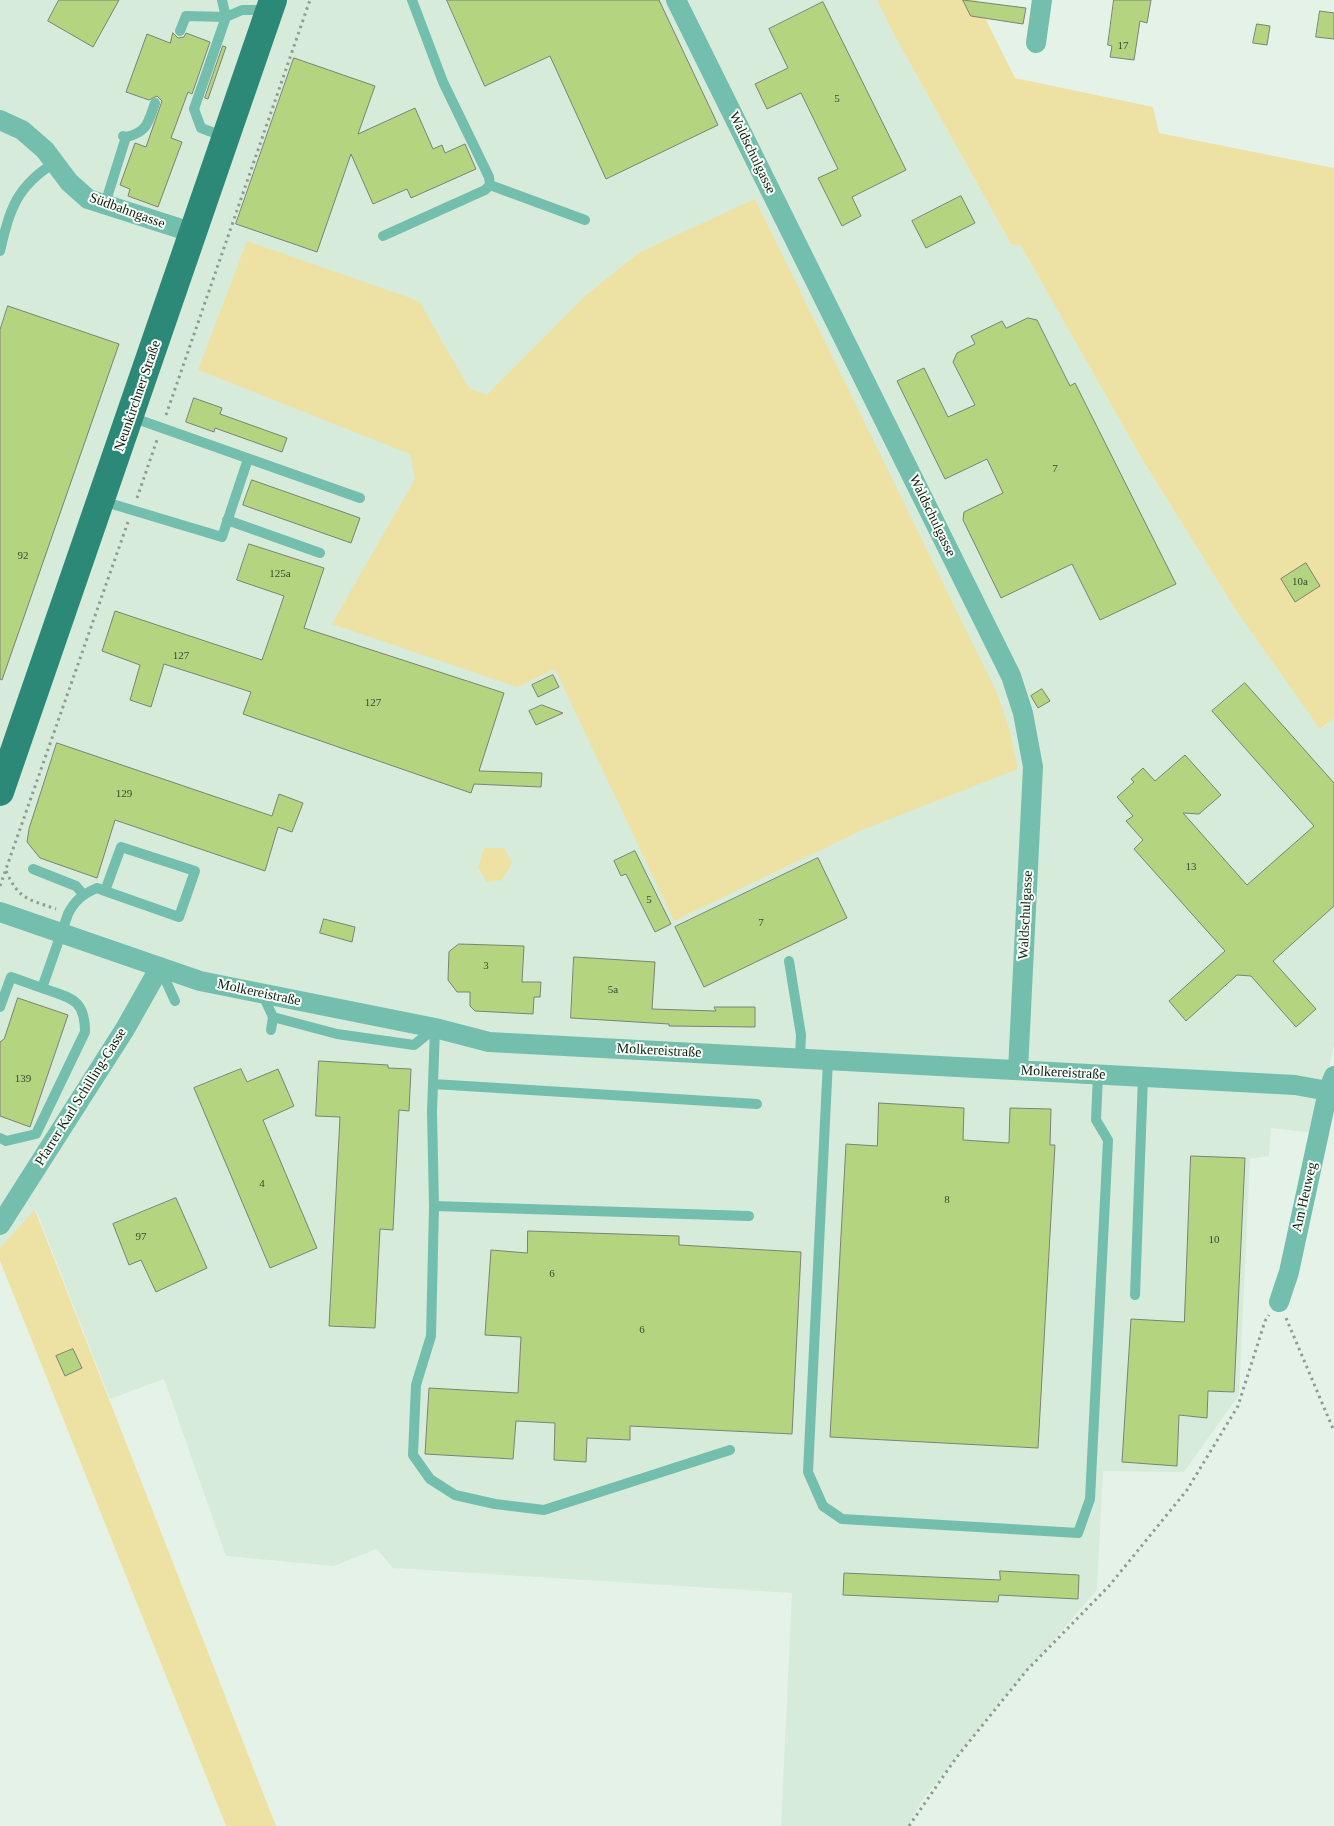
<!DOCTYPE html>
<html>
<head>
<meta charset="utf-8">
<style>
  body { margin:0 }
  canvas { display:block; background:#e5f2e8 }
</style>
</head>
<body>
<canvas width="1334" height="1826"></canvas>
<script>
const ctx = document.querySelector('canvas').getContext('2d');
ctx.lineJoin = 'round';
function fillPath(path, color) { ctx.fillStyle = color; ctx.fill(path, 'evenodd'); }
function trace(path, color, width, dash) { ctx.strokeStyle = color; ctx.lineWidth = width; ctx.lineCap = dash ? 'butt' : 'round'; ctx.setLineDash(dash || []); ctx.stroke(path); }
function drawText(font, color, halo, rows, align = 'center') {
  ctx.font = font + ' "Times New Roman",serif'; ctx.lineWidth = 4; ctx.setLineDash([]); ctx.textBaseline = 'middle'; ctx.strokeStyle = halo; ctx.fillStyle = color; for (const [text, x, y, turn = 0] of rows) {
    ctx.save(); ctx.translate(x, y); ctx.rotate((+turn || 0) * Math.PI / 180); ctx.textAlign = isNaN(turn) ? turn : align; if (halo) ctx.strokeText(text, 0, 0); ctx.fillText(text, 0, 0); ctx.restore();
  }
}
const built = new Path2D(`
  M0,0h877l21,42 113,202 10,2 118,208 96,155 86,120 13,-10v326l-20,88 -43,-5 -2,28 -19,3 -11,236 -55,77 -81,-1 -6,119 -98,113 -78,99 -13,24h-127l11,-233 -399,-25 -16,-19 -43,17 -108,-10 -62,-177 -54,20 -74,-189 -36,38z`);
const green = new Path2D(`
  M877,0h99l39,78 138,29 6,26 175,35v551l-14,10 -85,-120 -96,-155 -118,-208 -10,-2 -113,-202z
  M755,199l241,492 13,37 9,41 -156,61 -188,91 -119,-252 -38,18 -185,-63 83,-145 -5,-25 -212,-84 49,-129 172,60 50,87 18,7 98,-99 55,-44z
  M484,848h20l8,15 -10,17 -15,2 -9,-14z
  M35,1210l241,616h-50l-226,-565v-13z`);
const building = new Path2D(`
  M59,0h60l-26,47 -45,-26z
  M447,0h212l59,125 -112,54 -56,-123 -65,30z
  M963,0l63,8 -3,16 -52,-8z
  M1114,0h37l-4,23 -7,-2 -6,39 -24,-3 2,-11 -4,-1z
  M823,2l83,168 -54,27 9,19 -19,10 -24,-48 20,-9 -37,-76 -34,16 -12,-25 33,-16 -19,-39z
  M1320,11l14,2v26l-18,-2z
  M1257,24l13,2 -3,19 -14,-2z
  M173,33l5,5 6,-1 2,-4 24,9 -18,52 -4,-2 -17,46 11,4 -24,65 -30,-11 2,-7 -10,-4 15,-42 11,4 16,-46 -5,-5 -8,4 -23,-8 21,-58 23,9z
  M223,46l3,1 -18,52 -3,-1z
  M294,58l81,28 -17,48 57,-26 18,41 9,-4 3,8 20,-9 11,25 -65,29 -4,-9 -34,15 -22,-50 -34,98 -81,-28z
  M961,196l14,27 -49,25 -14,-27z
  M8,306l111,38 -117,336 -2,-1v-349z
  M1028,318l9,2 33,66 5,-3 101,201 -76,36 -28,-56 -71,34 -38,-78 1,-8 39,-19 -16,-34 -42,20 -48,-98 27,-13 24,49 27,-12 -22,-43 4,-9 18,-9 -4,-8 31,-15 4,7z
  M194,398l28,10 -2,6 67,24 -5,14 -67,-24 -1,4 -28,-10z
  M252,480l108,38 -9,25 -108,-38z
  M249,544l75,24 -20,60 200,65 -25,78 63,2 -1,14 -67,-3 -3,9 -228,-79 8,-22 -87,-28 -13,43 -21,-7 10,-35 -38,-14 13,-40 147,49 22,-64 -47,-16z
  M1306,563l14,23 -25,16 -14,-23z
  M553,675l6,12 -21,10 -6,-12z
  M1245,683l89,100v123l-61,55 43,48 -20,18 -45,-51 -14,-1 -51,46 -17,-20 56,-50 -91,-102 9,-9 -17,-19 7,-5 -16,-19 17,-15 -3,-3 12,-11 12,13 30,-26 36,40 -22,19 -16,-1 64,72 67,-59 -102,-115z
  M1042,689l8,12 -12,7 -7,-12z
  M542,705l21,8 -27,12 -7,-14z
  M57,743l215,73 7,-22 24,9 -11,29 -14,-5 -13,44 -150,-51 -18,58 -57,-20 -13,-16 2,-13z
  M635,851l36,73 -16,8 -29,-58 -5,2 -7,-15z
  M818,858l29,60 -143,69 -29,-60z
  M324,919l31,8 -3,15 -32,-9z
  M459,944l65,2 -2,36h19l-1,15h-6l-1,17 -58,-3 -5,-5v-14h-13l-9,-12 1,-28z
  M574,957l81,5 -3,47 64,2 -2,-4h41v20l-86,-1v-2l-98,-6z
  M18,998l50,17 -38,112 -30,-11v-74l4,-3z
  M319,1061l69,4v3l23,1 -2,42 -10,-1 -6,120 -13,-1 -5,99 -46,-2 11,-209 -24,-1z
  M241,1069l6,13 31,-13 16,37 -31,14 54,128 -47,20 -76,-180z
  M879,1103l85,5 -1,32 46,3 1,-35 41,1 -1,36h5l-17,303 -208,-11 16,-293 31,2z
  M1191,1156l54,2 -11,234 -26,-1 -1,27 -28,-3 -2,51 -55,-4 9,-143 53,3z
  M176,1198l31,70 -51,24 -15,-32 -12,5 -16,-41z
  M528,1231l151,5v9l122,7 -9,182 -162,-8v14l-43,-2 -1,24 -32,-2 1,-37 -39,-2 -3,38 -88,-5 4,-66 89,5 3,-56 -36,-2 6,-85 36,3z
  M73,1349l9,19 -17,8 -9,-20z
  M1000,1571l79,4 -1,24 -79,-4 -1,7 -155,-7 1,-22 156,7z`);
const path = new Path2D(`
  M166,415l144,-415
  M137,498l20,-58
  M6,871c13,29 22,28 50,38
  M0,886l128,-364
  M1286,1318l48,113
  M909,1826l47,-68 71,-88 82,-84 78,-96 51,-84 27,-85 4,-6`);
const lane = new Path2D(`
  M180,31l6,-15 40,1 -4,-17
  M126,137c22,-5 22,-15 29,-34
  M225,137l-24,-9 -7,-19 32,-92 16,-7h25
  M490,185l95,35
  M105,204l21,-67 -3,-1
  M383,236l102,-46 5,-5 -1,-8 -46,-95 -31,-82
  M0,251c10,-42 16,-64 54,-88
  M131,417l229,81
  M102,501l120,36 26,-78
  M227,520l93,33
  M33,869l43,17 7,8
  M789,961l12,74 -1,23
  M160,968l15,33
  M262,993l11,24 -2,13
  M0,1007l11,-30 31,11 26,-74c7,-14 15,-20 29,-26l8,3 74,26 16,-46 -74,-24 -16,44
  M273,1017l64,17 77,11 21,-17
  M435,1028l-3,84 2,94 -3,130 -15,49 -3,70 17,24 25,16 40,9 49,6 186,-60
  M828,1060l-20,412 15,34 19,13 236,14 12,-34 18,-359 -12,-20 2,-46
  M433,1084l324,20
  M0,1138l6,3 30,-7 49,-102c0,-34 -15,-34 -43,-44
  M434,1206l315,10
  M1135,1295l8,-218`);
const street = new Path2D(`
  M676,0l335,676 12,37 10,54 -15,303
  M1036,43l6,-43
  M0,120l22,10 23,20 24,32 19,17 106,34
  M0,912l200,69 235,47 54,14 806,43 33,6
  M0,1225l125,-196 35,-62
  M1279,1302l10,-30 39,-181 6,-15`);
const primary = new Path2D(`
  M0,792l273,-792`);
const numberNames = [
  ["17",1123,46],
  ["5",837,99],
  ["7",1055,469],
  ["92",23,556],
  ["125a",280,574],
  ["10a",1300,582],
  ["127",181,656],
  ["127",373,703],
  ["129",124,794],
  ["13",1191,867],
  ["5",649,900],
  ["7",761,923],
  ["3",486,966],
  ["5a",613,990],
  ["139",23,1079],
  ["4",262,1184],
  ["8",947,1200],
  ["97",141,1237],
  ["10",1214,1240],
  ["6",552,1274],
  ["6",642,1330]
];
const streetNames = [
  ["Waldschulgasse",752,153,64],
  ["Südbahngasse",127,211,20],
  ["Neunkirchner Straße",138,396,-71],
  ["Waldschulgasse",932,516,64],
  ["Waldschulgasse",1026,915,-87],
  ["Molkereistraße",259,993,12],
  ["Molkereistraße",659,1051,3],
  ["Molkereistraße",1063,1073,3],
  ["Pfarrer Karl Schilling-Gasse",81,1097,-58],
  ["Am Heuweg",1305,1197,-77]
];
fillPath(built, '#d7ebdb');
fillPath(green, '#ede2a3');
fillPath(building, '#b4d47f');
trace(building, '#7d8276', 1);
trace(path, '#919b94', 3, [2.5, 4]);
trace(lane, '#74bead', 10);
trace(street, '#74bead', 20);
trace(primary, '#2d8977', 28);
drawText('11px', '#3e4831', null, numberNames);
drawText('14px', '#161a17', '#f4fff6', streetNames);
</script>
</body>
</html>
